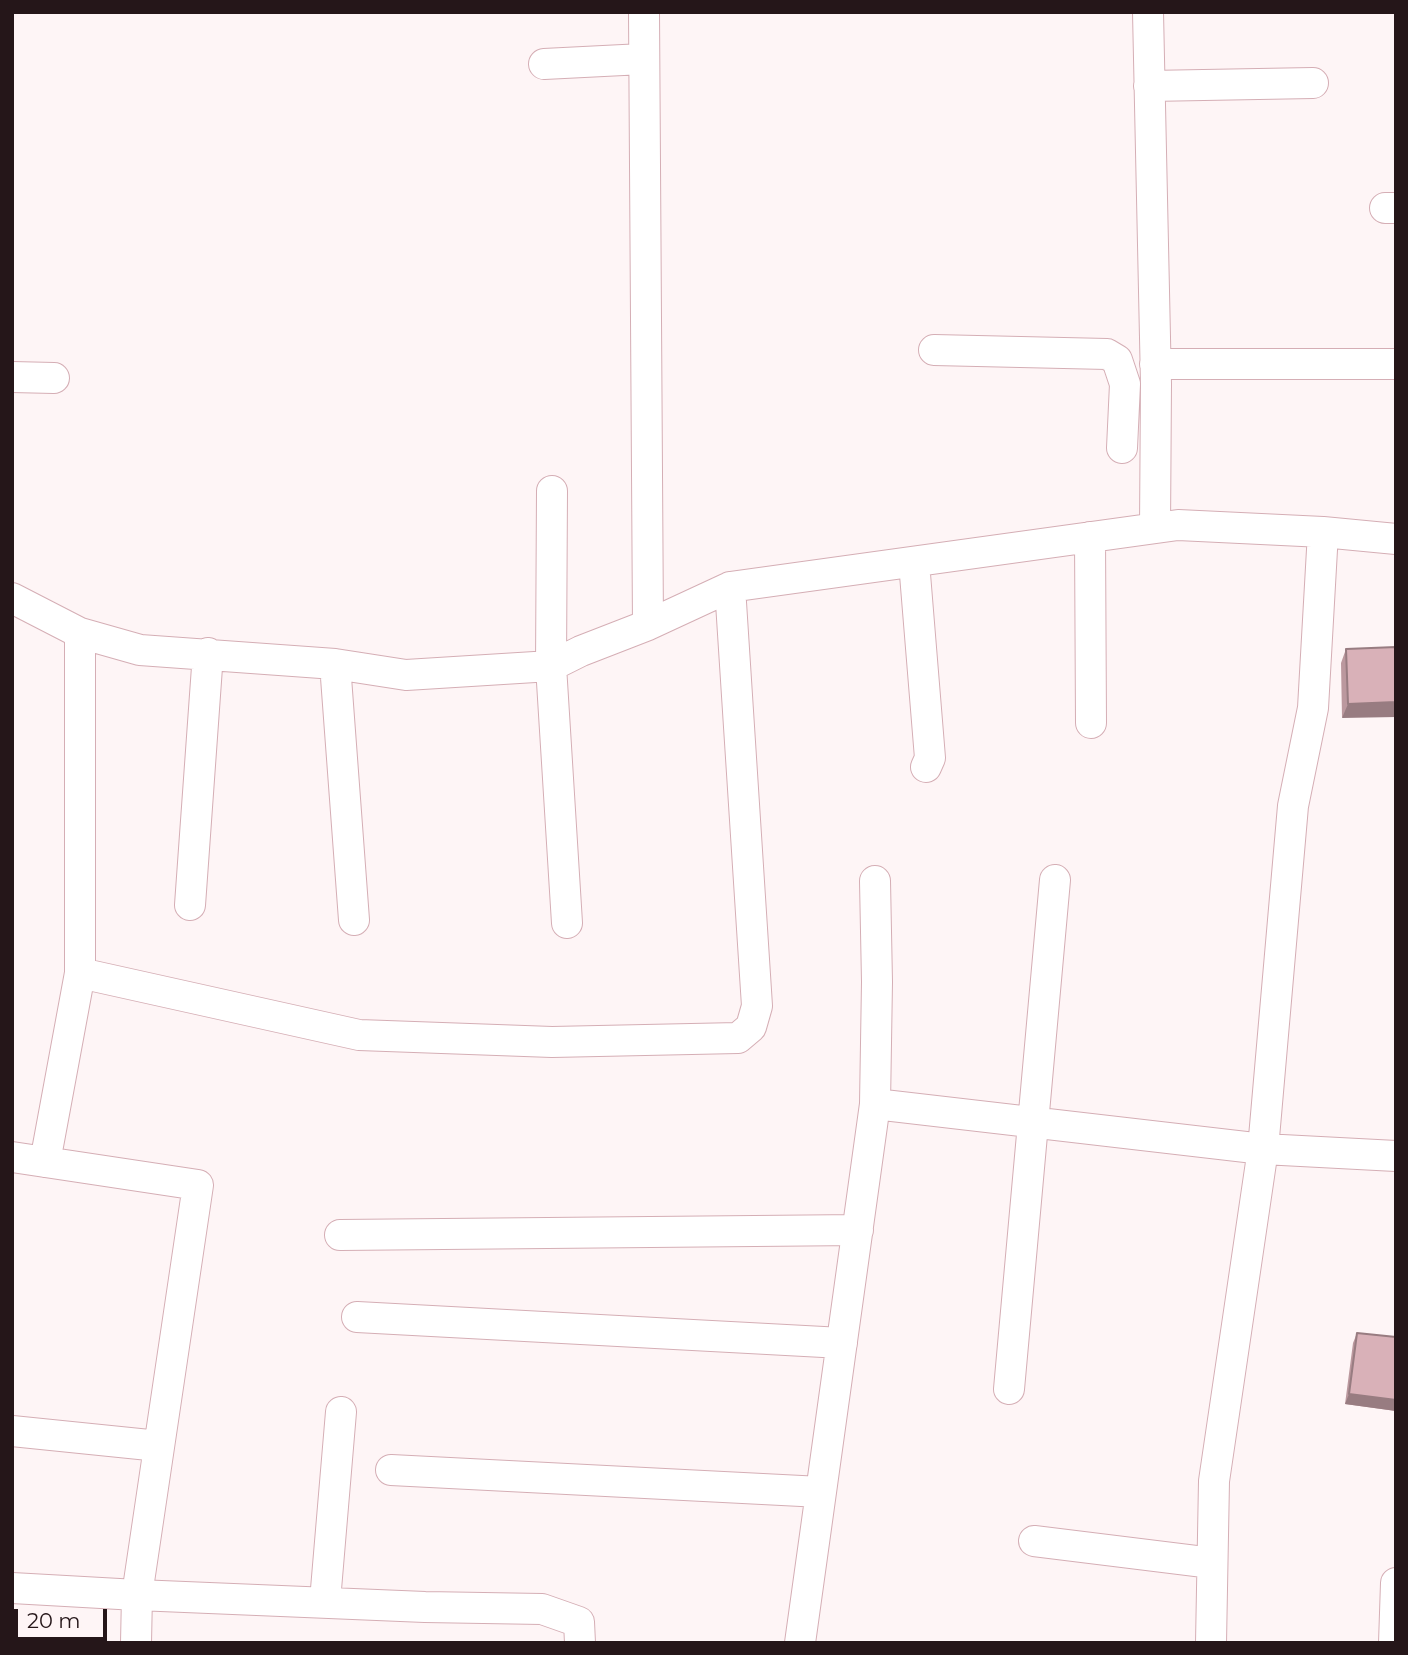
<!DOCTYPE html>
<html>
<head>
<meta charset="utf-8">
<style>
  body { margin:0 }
  #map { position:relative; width:1408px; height:1655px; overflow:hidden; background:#fef5f6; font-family:Montserrat,sans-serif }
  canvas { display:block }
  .frame { position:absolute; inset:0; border:14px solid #251619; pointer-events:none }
  .scale { position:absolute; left:14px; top:1609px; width:93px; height:32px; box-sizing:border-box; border:4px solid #251619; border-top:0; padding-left:9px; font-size:21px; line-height:24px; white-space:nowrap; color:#251619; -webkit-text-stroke:5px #fef5f6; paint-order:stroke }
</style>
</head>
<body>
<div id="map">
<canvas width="1408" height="1655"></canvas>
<div class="frame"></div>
<div class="scale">20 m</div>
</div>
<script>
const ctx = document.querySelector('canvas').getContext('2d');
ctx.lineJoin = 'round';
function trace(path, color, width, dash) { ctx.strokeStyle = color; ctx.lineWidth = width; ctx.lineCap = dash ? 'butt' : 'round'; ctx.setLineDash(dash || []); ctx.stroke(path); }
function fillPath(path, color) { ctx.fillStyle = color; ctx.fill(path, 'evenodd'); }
const minor = new Path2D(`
  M644,12l4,613
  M1148,12l8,372 -1,144
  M544,64l99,-5
  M1149,86l164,-3
  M1385,208h11
  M934,350l173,4 10,6 8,24 -3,64
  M1155,364h241
  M12,377l42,1
  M552,491l-1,175 16,257
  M1090,537l1,186
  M914,562l16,196 -4,9
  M12,598l68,35 60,17 195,14 71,11 145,-9 30,-15 67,-26 82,-38 448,-62 145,7 73,7
  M80,633v340l279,62 193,7 186,-4 13,-11 6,-21 -27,-419
  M335,664l19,256
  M875,881l2,101 -2,122 388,45 133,7
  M190,905l18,-252
  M12,1157l186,28 -61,410 288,12 117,2 37,13 1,21
  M45,1162l35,-189
  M340,1235l518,-5
  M357,1317l485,26
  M1009,1389l46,-509
  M12,1431l147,15
  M391,1470l430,22
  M1034,1541l178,22
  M12,1588l125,7 -1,48
  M325,1601l16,-189
  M800,1643l75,-539
  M1211,1643l3,-162 49,-332 30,-343 20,-98 10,-176
  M1394,1643l2,-60`);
const wall = new Path2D(`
  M1396,647l-54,71 -1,-55 5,-14z
  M1357,1333l39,4v74l-51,-7 8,-61z`);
const shadedWall = new Path2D(`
  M1396,702v15l-54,1 6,-14z
  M1349,1394l47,6v11l-51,-7z`);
const building = new Path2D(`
  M1396,647v55l-48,2 -2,-55z
  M1357,1333l39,4v63l-47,-6z`);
trace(minor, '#d5aeb5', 32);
trace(minor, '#fff', 30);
fillPath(wall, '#bb989e');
fillPath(shadedWall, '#987c81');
fillPath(building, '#d9b1b8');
trace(building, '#987c81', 2);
</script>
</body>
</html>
